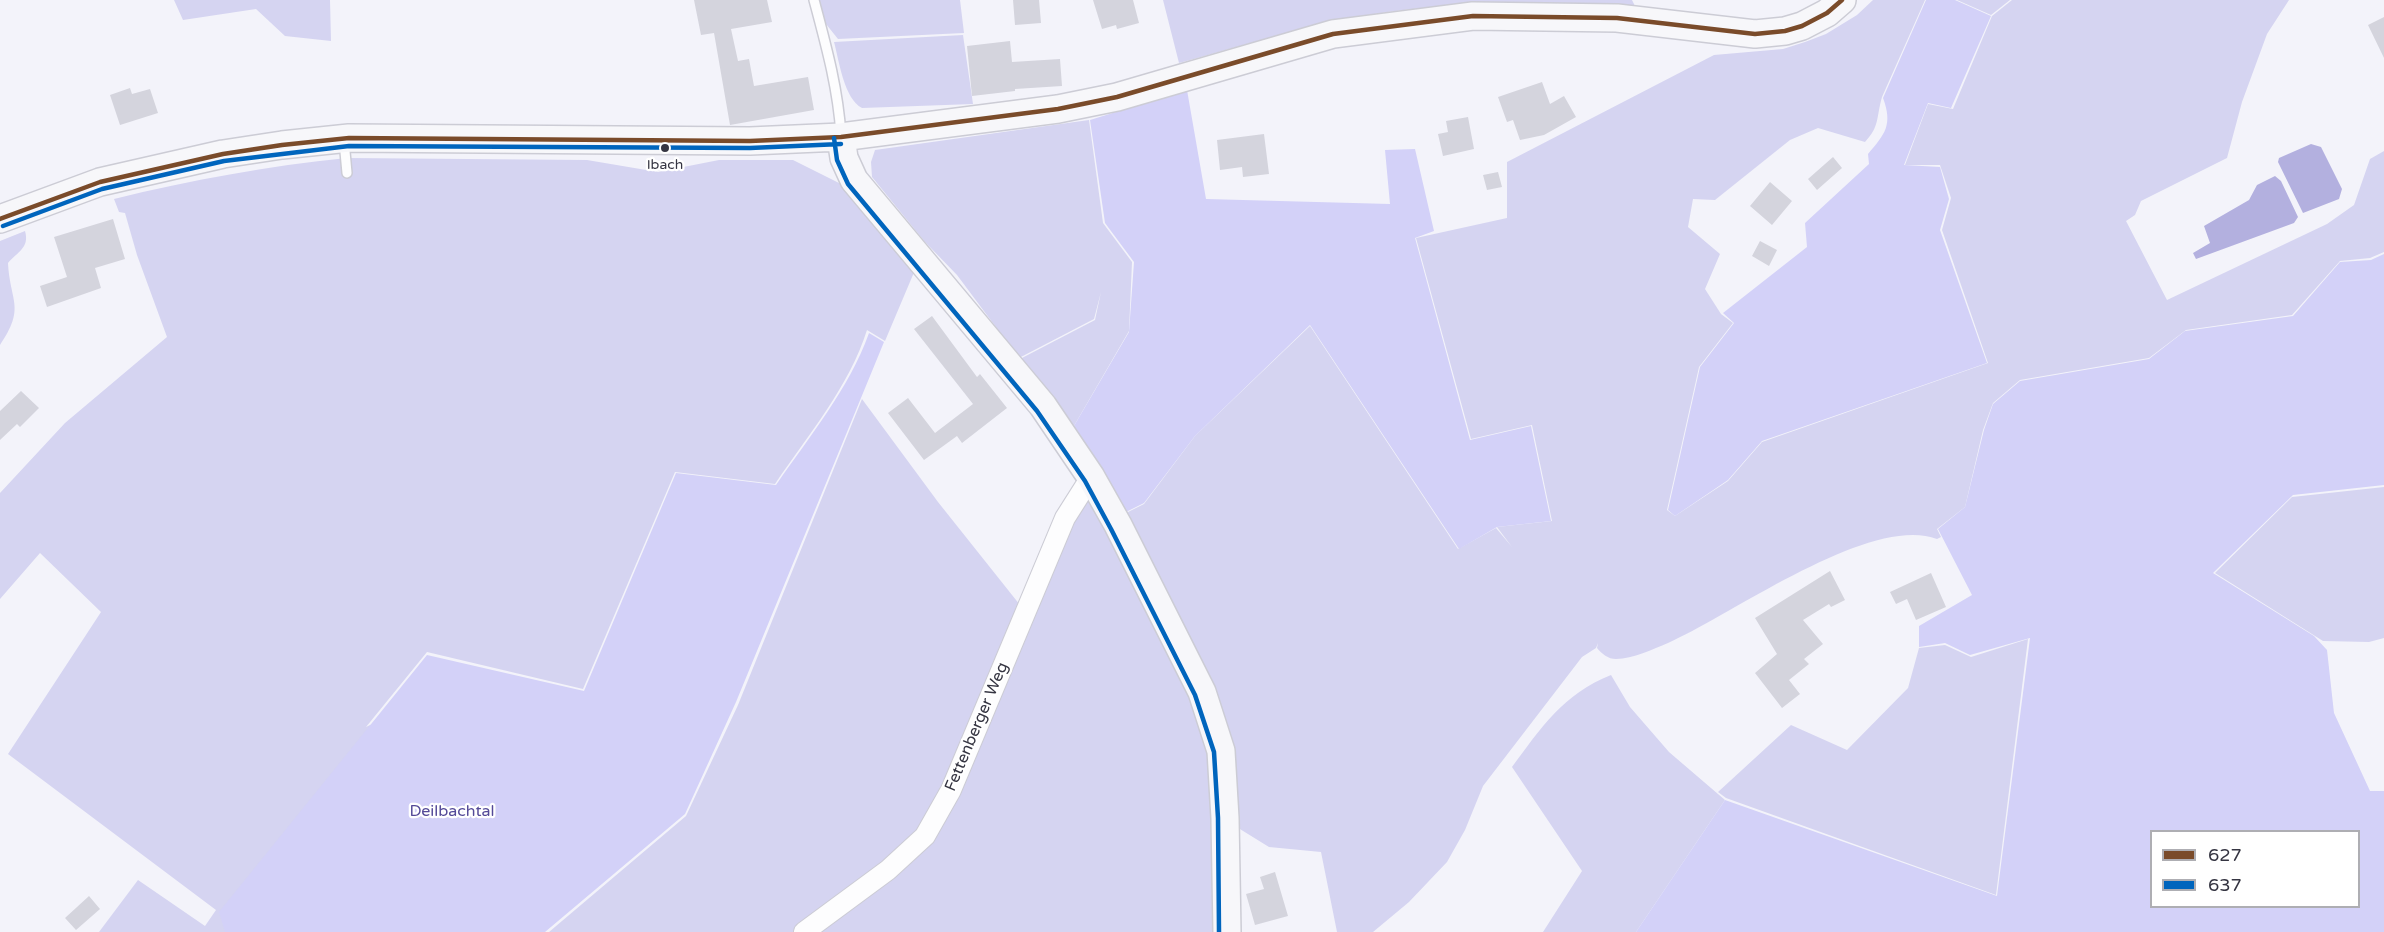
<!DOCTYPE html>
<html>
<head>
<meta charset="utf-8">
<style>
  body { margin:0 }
  #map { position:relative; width:2384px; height:932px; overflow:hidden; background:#f3f3fa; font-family:"Varela Round",sans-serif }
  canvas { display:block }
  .legend { position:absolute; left:2150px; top:830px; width:210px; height:78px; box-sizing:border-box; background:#fff; border:2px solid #aeaeb3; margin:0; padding:8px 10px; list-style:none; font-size:18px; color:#353542 }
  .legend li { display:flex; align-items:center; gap:12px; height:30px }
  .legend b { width:30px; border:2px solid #aeaeb3 }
</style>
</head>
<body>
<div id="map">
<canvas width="2384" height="932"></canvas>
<ul class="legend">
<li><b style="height:8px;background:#7a4b2a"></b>627</li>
<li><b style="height:8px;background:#0065bd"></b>637</li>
</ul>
</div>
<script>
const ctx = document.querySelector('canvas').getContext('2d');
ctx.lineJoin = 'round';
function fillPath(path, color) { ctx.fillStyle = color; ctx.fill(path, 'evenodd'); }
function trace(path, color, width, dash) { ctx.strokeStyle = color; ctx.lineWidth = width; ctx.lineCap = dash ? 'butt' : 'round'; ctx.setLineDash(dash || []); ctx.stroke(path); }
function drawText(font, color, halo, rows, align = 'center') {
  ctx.font = font + ' "Varela Round",sans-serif'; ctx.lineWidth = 4.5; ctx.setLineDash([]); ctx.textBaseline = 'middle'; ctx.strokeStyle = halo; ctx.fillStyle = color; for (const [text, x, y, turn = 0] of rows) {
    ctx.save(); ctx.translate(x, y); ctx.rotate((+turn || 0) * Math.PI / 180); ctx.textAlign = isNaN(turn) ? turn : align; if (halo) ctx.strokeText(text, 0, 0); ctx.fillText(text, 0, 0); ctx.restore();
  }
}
const green = new Path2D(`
  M174,0h156l1,41 -46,-5 -29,-27 -73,11z
  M818,0h142l4,33 -126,6 -12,-15z
  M1163,0h469l5,10c-67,-3 -134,-6 -200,-3 -88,5 -174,33 -258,56z
  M1873,0h52l-43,97c-6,21 -2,29 -17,45l-47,-14 -28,12 -75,60 -22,-1 -5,28 32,27 -15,35 16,25 12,9 -34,44 -32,143 8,6 53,-35 34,-39 226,-79 -46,-133 9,-32 -11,-33h-35l23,-61 25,5 39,-93 20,-16h277l-22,34 -25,68 -15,56 -86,43 -6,14 -9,6 41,79 160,-76 27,-19 16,-46 14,-8v101l-14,6 -30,3 -48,54 -106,15 -37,28 -129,22 -27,23 -10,27 -18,77 -28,22 4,8 -4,2c-67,-25 -205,76 -269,104 -15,6 -35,16 -52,16 -8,0 -14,-5 -19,-11l1,-5 -2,5 -14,9 -99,129 -18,44 -18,32 -38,40 -36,30h-36l-16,-80 -52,-5 -34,-21 -21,106h-665l137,-116 52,-111 124,-306 76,103 82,103 63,-106 5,-2 18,26 38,-19 51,-68 115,-110 148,223 38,-21 16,19 -15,-20 55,-6 -20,-96 -61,14 -55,-201 91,-20v-56l207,-107 69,-6 22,-7 21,-8 31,-19z
  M1957,0h53l-19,15z
  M963,35l10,69 -111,4c-18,-9 -23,-48 -28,-66z
  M1089,120l14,103 29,39 -3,69 -58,100 -51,-72 75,-39 6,-28 -7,27 -75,39 -62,-83 -32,-33 -53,-65 -1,-15 4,-12z
  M347,158l240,2 71,12 61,-12h74l50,25 72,85 -30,71 -18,-11c-18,57 -59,105 -92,154l-100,-12 -92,217 -156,-37 -61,75 6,-3 158,208h-431l39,-52 67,46 11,-16 -208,-156 93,-142 -61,-59 -40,46v-106l65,-70 102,-86 -30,-82 -12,-42 -6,-1 -5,-13c77,-19 154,-33 233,-41z
  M25,231c5,17 -8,21 -17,32 2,39 18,44 -8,82v-104z
  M2384,487v151l-15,4 -46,-1 -108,-68 77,-76z
  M2028,639l-32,256 -270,-97 -8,-6 73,-67 56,25 61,-62 11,-40 26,-3 26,12z
  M1611,675l19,32 39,45 56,48 -89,132h-93l39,-61 -70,-104c29,-39 51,-73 99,-92z`);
const forest = new Path2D(`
  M1926,0h29l36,16 -40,92 -23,-5 -24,62 36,2 9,32 -9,31 47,133 -225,78 -34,39 -53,36 -7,-6 32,-143 34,-44 -11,-10 84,-66 -2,-24 64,-59 -1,-10c17,-20 25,-29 15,-56z
  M1187,90l19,109 184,5 -5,-54 30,-1 19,82 -19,7 55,202 61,-14 20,95 -54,6 -38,22 -149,-224 -115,111 -51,67 -22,11 -51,-83 58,-99 5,-70 -29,-39 -15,-103z
  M2384,254v231l-91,10 -80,78 101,63 13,14 7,63 36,78h14v141h-748l89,-132 272,96 33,-258 -60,17 -25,-12 -26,4v-21l53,-31 -34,-66 27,-22 19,-77 9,-26 27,-23 129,-22 36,-28 108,-15 47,-54 31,-2zM2152,832h206v74h-206z
  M869,333l15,9 -148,360 -51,112 -140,118h-320l-6,-20 208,-257 157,36 92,-218 100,12c33,-48 73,-96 93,-152z`);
const water = new Path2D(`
  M2311,144l10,3 21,42 -3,10 -36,14 -25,-51 1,-4z
  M2275,176l6,5 17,36 -4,6 -98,36 -3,-6 17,-10 -6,-17 45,-26 8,-15z`);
const building = new Path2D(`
  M694,0h73l5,22 -41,7 7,32 11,-2 5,27 54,-9 6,33 -84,15 -16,-92 -13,2z
  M1013,0h26l2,23 -26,2z
  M1093,0h40l6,23 -22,6 -1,-4 -14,4z
  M2384,17v41l-16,-33z
  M1010,41l2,21 48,-3 2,27 -47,3v2l-43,5 -5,-50z
  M1542,82l8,22 14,-8 12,21 -32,18 -24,5 -7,-20 -6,2 -9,-25z
  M130,88l2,6 18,-5 8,24 -38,12 -10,-30z
  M1468,117l6,32 -31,7 -5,-22 10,-2 -2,-11z
  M1264,134l5,40 -26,3 -1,-10 -22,3 -3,-30z
  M1833,157l9,11 -25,22 -9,-11z
  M1498,172l4,15 -15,3 -4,-15z
  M1770,182l22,19 -20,24 -22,-19z
  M113,219l12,40 -30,9 6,20 -54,19 -7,-21 27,-9 -13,-40z
  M1760,241l17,9 -8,16 -17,-10z
  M932,316l45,61 3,-3 27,34 -45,35 -5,-7 -33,24 -36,-47 20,-15 27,35 38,-29 -59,-75z
  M21,391l18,17 -19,19 -3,-3 -17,16v-29z
  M1830,571l15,29 -14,7 -2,-3 -26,16 20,24 -19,15 5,5 -20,16 11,14 -18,14 -27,-35 22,-19 -22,-36z
  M1931,573l15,34 -30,13 -9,-21 -11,5 -6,-12z
  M1275,872l13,44 -33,9 -9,-31 18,-5 -4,-12z
  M89,896l11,13 -24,21 -11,-12z`);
const service = new Path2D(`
  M814,0c12,45 24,88 27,135
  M344,141l3,32`);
const minor = new Path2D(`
  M804,932l84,-62 37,-34 26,-46 114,-272 26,-41`);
const secondary = new Path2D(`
  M841,137l3,21 10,22 189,226 48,71 27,48 84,167 19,59 4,67 2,114
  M0,219l100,-37 123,-28 59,-9 67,-7 401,3 91,-4 217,-28 59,-12 216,-63 140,-18 144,2 138,16 30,-3 17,-5 25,-13 15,-13`);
const bus1 = new Path2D(`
  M0,219l100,-37 123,-28 59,-9 67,-7 401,3 91,-4 217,-28 59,-12 216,-63 140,-18 144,2 138,16 30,-3 17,-5 25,-13 15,-13`);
const bus2 = new Path2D(`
  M834,138l3,22 11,24 189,227 48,70 26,48 84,166 19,57 4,66 1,114
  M3,226l99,-37 122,-28 125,-15 401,2 91,-4`);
const markers = [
  [665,148,5,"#353542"]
];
const busNames = [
  ["Ibach",665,165]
];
const streetNames = [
  ["Fettenberger Weg",977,727,-67]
];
const parkNames = [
  ["Deilbachtal",452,812]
];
fillPath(green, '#d5d4f1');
fillPath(forest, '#d3d1f8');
fillPath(water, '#b3b0df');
fillPath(building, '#d4d4dd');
trace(service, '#ccccd5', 12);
trace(minor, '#ccccd5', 22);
trace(secondary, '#ccccd5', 30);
trace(service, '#fdfdfe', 9);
trace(minor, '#fdfdfe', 20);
trace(secondary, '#f7f7fa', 27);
trace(bus1, '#7a4b2a', 4.5);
trace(bus2, '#0065bd', 4.5);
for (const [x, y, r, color] of markers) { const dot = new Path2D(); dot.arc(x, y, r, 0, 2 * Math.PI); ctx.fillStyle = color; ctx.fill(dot); trace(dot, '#fff', 2); }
drawText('14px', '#353542', '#fff', busNames);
drawText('16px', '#353542', '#fff', streetNames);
drawText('16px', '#544a98', '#fff', parkNames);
</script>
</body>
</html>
